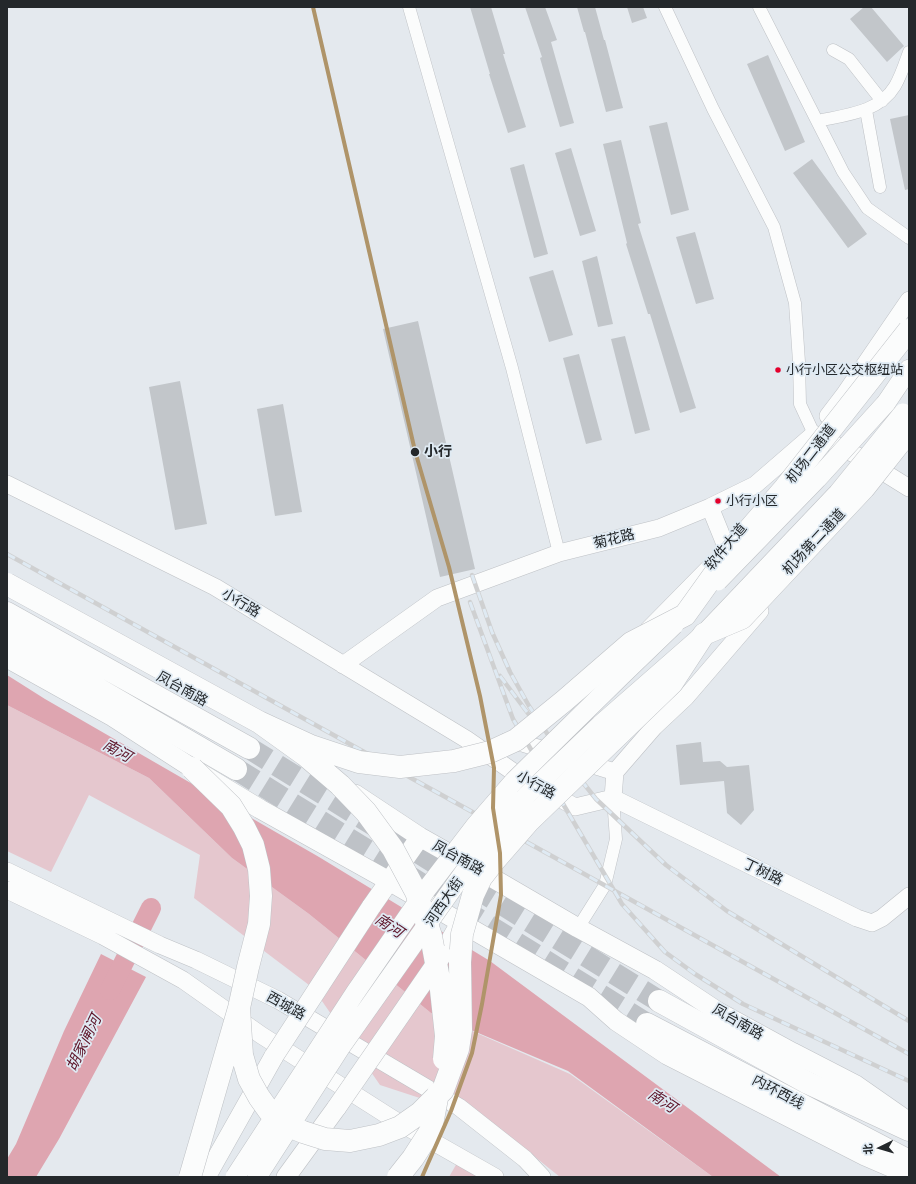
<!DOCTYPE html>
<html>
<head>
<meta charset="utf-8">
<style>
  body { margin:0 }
  #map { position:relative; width:916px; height:1184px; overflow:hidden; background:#e4e9ee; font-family:"Public Sans","Noto Sans SC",sans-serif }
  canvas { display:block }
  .frame { position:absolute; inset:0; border:8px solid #24282b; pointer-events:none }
  .north { position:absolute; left:860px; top:1128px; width:40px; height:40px; -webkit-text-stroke:3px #dfeaf3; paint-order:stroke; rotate:265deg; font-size:11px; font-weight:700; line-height:16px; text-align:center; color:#24282b }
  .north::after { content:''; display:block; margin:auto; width:14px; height:18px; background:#24282b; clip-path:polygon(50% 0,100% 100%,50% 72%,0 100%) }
</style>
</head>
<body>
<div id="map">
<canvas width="916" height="1184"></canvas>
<div class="frame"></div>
<div class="north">北</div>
</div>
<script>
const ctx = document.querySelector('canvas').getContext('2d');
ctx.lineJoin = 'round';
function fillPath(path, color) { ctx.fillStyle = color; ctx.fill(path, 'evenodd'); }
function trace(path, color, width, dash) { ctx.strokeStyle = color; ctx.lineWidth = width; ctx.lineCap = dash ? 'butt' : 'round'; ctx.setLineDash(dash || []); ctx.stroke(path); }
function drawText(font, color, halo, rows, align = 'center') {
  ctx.font = font + ' "Public Sans","Noto Sans SC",sans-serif'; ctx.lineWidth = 3.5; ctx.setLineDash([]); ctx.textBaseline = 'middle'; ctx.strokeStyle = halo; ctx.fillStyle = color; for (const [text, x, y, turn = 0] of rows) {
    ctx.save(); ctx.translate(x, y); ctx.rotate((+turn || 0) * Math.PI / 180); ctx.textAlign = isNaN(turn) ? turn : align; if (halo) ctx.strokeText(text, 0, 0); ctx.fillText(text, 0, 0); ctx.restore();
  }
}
const green = new Path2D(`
  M7,705l142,73 83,80 77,56 122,99 139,61 143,103h-153l-70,-56 -110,-36 -67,-97 -119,-90 6,-43 -111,-60 -38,77 -44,-21z
  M461,1156l24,21h-36z`);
const water = new Path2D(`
  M7,675l38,24 274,158 171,104 291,216h-68l-145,-106 -137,-58 -122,-99 -77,-56 -83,-80 -142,-73z
  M101,954l45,23 -87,162 -23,38h-29v-18l9,-15 48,-113z`);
const river = new Path2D(`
  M110,990l41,-82`);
const building = new Path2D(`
  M470,7h21l14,47h-2l23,73 -18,6 -19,-59h1z
  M525,7h20l12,33 -6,2 23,81 -14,4 -20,-69 2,-1z
  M577,7h18l9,33h1l18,68 -17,4 -21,-80h-1z
  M627,7h16l4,11 -15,5z
  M864,7h7l33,39 -17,16 -37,-43z
  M768,55l37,87 -20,9 -38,-87z
  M909,115v74l-4,1 -15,-71z
  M667,122l22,88 -18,5 -22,-89z
  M621,140l20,83 -3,1 58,184 -16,5 -30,-99h-2l-22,-70 1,-1 -24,-99z
  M571,148l25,83 -16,5 -25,-83z
  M812,159l55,75 -19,14 -55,-75z
  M524,164l24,90 -14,4 -24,-90z
  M695,232l19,67 -18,5 -20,-67z
  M597,256l16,68 -15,3 -16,-66z
  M553,270l20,65 -24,7 -20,-65z
  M418,321l57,248 -35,8 -57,-248z
  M625,336l25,94 -15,4 -24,-95z
  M579,354l23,86 -16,4 -23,-86z
  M180,381l27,143 -32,6 -26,-143z
  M283,404l19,108 -27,4 -18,-107z
  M701,742l2,20 17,-1 7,6 22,-2 5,45 -13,15 -14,-12 -3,-32 -44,4 -4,-40z`);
const highwayTunnel = new Path2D(`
  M249,748l410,253
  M236,769l411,255`);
const street = new Path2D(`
  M409,7l103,361 47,185
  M665,7l48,102 61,118 21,76 4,59 1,42 14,30
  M759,7l84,165 24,36 42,30
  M833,50l16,9 33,42
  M866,110l14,77
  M817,121c27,-6 62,-8 78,-35 6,-10 10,-23 14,-34
  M578,928l27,-43 11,-46 -3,-41`);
const secondary = new Path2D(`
  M828,416l16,-21 65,-95
  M7,484l208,103 251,152 46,32 63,36 38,-9
  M710,507l17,42
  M648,630l62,-63
  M343,665l94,-67 122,-45 100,-25 51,-21 45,-22 59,-51 42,21 53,33
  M506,742l16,1 93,29
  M613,798l2,-26 39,-45 32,-30 74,-86
  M613,798l244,120 15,5 10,-5 27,-22
  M7,871l153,74 36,15 82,40 181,107 66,52 17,18
  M7,890l96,46 80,44 78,55 132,84 102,58`);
const primary = new Path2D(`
  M886,403l23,-34
  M7,658l106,59 79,51 68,41 129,72 200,116 27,24 51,34 198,101 44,19
  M355,794l65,43 69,39 89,52 77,42 62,41 75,41 64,33 53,37
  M371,907l49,-70
  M442,955l21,-37
  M206,1177l68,-121
  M286,1177l51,-70`);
const highway = new Path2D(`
  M7,613l242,135
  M7,636l229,133
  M659,1001l149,82 101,47
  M647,1024l262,137`);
const rail = new Path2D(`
  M7,554l902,500
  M472,575l20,57 18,40 19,34 33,50 34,43 70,66 61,46 182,110
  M470,602l43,117 109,185 43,48 30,22 48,30 166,77
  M500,676l30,40`);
const primaryBridge = new Path2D(`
  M718,581l99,-102 69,-76
  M274,1056l97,-149
  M337,1107l105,-152
  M235,1177l120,-184 71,-103 49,-64 39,-45 107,-105 53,-51
  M257,1177l83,-129 144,-204 44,-50 72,-69 104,-91 134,-141 65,-80`);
const highwayBridge = new Path2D(`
  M7,584l252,138 46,33 35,30 26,27 27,37 23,43 15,44 10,54 5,46 -2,23
  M259,722l52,24 48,16 41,5 54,-6 36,-9 26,-12 48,-39 67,-58 54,-28 48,-67 51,-59 125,-159
  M239,1008l3,47 7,24 10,18 10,14 15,13 19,8 22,7 25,2 29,-6 21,-8 20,-14 23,-23 15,-41 3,-19 -1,-68 2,-28 11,-39 8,-17 14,-18 34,-39 143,-138 32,-49 38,-16 122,-130 45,-57
  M190,1177l49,-169 9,-41 11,-43 2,-28 -2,-27 -6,-24 -9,-18 -13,-21 -39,-38
  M398,1177l15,-19 18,-28 7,-37`);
const metro1 = new Path2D(`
  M313,7l102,444 34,116 31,129 14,72 -1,40 7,45 1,42 -19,109 -10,49 -21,58 -29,66`);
const markers = [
  [778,370,3.5,"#e4002b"],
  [415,452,5,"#24282b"],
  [718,501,3.5,"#e4002b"]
];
const busNames = [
  ["小行小区公交枢纽站",786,370],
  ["小行小区",726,501]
];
const stopNames = [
  ["小行",424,452]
];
const streetNames = [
  ["机场二通道",811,454,-52],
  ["菊花路",614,539,-14],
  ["机场第二通道",814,542,-47],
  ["软件大道",726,547,-50],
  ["小行路",241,603,31],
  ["凤台南路",182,689,29],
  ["小行路",536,785,29],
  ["凤台南路",458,858,29],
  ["丁树路",763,872,26],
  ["河西大街",444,902,-55],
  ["西城路",286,1006,29],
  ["凤台南路",738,1022,30],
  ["内环西线",778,1092,28]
];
const waterNames = [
  ["南河",117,751,29],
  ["南河",389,926,33],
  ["胡家闸河",84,1043,-64],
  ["南河",662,1101,33]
];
fillPath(green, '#e5c7ce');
fillPath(water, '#dea5b0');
trace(river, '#dea5b0', 20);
fillPath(building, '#c2c6ca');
trace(highwayTunnel, '#bec2c7', 22, [22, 11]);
trace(street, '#bec1c5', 13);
trace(secondary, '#bec1c5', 18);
trace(primary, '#bec1c5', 20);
trace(highway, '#bec1c5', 23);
trace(street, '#fbfcfc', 12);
trace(secondary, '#fbfcfc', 17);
trace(primary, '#fbfcfc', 19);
trace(highway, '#fbfcfc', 22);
trace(rail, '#cfd0d1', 4.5);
trace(rail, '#dfeaf3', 3, [9]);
trace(primaryBridge, '#bec1c5', 20, []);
trace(highwayBridge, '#bec1c5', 23, []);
trace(primaryBridge, '#fbfcfc', 19);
trace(highwayBridge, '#fbfcfc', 22);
trace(metro1, '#af9469', 4);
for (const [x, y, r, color] of markers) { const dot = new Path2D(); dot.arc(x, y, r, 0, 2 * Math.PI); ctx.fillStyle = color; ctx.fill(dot); trace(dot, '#dfeaf3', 1.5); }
drawText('13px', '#24282b', '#dfeaf3', busNames, 'left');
drawText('bold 14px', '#24282b', '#dfeaf3', stopNames, 'left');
drawText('14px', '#24282b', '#dfeaf3', streetNames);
drawText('italic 15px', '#5c1227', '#dfeaf3', waterNames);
</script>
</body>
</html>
